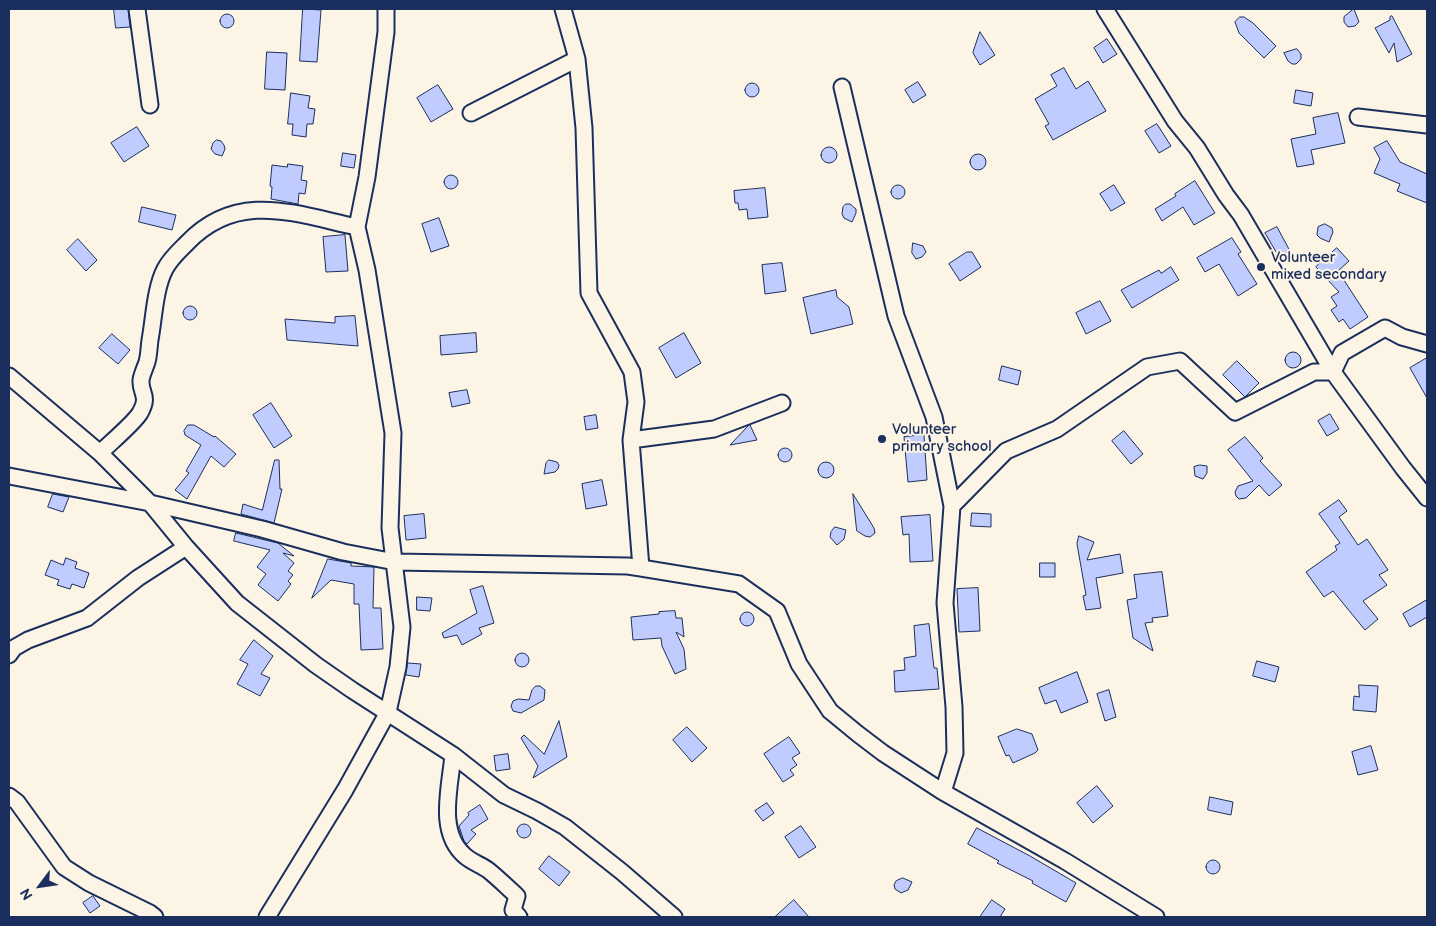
<!DOCTYPE html>
<html>
<head>
<meta charset="utf-8">
<style>
  body { margin:0 }
  #map { position:relative; width:1436px; height:926px; overflow:hidden; background:#fcf5e5; font-family:"Balsamiq Sans",sans-serif }
  canvas { display:block }
  .frame { position:absolute; inset:0; border:10px solid #1b2f5e; pointer-events:none }
  .north { position:absolute; left:15px; top:861px; width:50px; height:50px; -webkit-text-stroke:4px #fcf5e5; paint-order:stroke; rotate:239deg; font-size:14px; font-weight:700; line-height:20px; text-align:center; color:#1b2f5e }
  .north::after { content:''; display:block; margin:auto; width:18px; height:22px; background:#1b2f5e; clip-path:polygon(50% 0,100% 100%,50% 72%,0 100%) }
</style>
</head>
<body>
<div id="map">
<canvas width="1436" height="926"></canvas>
<div class="frame"></div>
<div class="north">N</div>
</div>
<script>
const ctx = document.querySelector('canvas').getContext('2d');
ctx.lineJoin = 'round';
function fillPath(path, color) { ctx.fillStyle = color; ctx.fill(path, 'evenodd'); }
function trace(path, color, width, dash) { ctx.strokeStyle = color; ctx.lineWidth = width; ctx.lineCap = dash ? 'butt' : 'round'; ctx.setLineDash(dash || []); ctx.stroke(path); }
function drawText(font, color, halo, rows, align = 'center') {
  ctx.font = font + ' "Balsamiq Sans",sans-serif'; ctx.lineWidth = 4; ctx.setLineDash([]); ctx.textBaseline = 'middle'; ctx.strokeStyle = halo; ctx.fillStyle = color; for (const [text, x, y, turn = 0] of rows) {
    ctx.save(); ctx.translate(x, y); ctx.rotate((+turn || 0) * Math.PI / 180); ctx.textAlign = isNaN(turn) ? turn : align; if (halo) ctx.strokeText(text, 0, 0); ctx.fillText(text, 0, 0); ctx.restore();
  }
}
const building = new Path2D(`
  M114,9h14l2,18 -14,1z
  M303,9l18,1 -4,52 -17,-1z
  M1354,9l5,13 -4,4 -7,1 -4,-5v-5z
  M220 21a7 7 0 1 1 14 0a7 7 0 1 1-14 0Z
  M1392,16l20,38 -15,8 -3,-19 -5,10 -14,-25 15,-8v-3z
  M1240,17h4l9,6 23,23 -12,12 -25,-25 -4,-11z
  M980,32l15,23 -15,10 -7,-12z
  M1107,39l10,15 -14,9 -9,-15z
  M1297,49l4,5v5l-5,5h-4l-4,-3 -4,-8z
  M267,52l20,1 -2,37 -20,-1z
  M1064,68l12,21 12,-8 18,30 -53,29 -8,-14 4,-2 -14,-25 22,-13 -6,-11z
  M918,82l8,13 -13,8 -8,-13z
  M745 90a7 7 0 1 1 14 0a7 7 0 1 1-14 0Z
  M438,85l15,24 -22,13 -14,-24z
  M1296,90l17,3 -2,13 -17,-3z
  M291,93l19,3 -2,12 7,1 -2,15h-6l-1,13 -14,-2 1,-11h-5z
  M1338,113l7,30 -34,7 3,14 -17,3 -6,-28 25,-5 -3,-16z
  M1157,124l14,22 -12,7 -14,-22z
  M137,127l12,19 -25,16 -13,-19z
  M217,140l4,1 3,4 1,4 -3,7 -7,-2 -4,-5 2,-6z
  M1387,141l13,21 27,12v29l-30,-12 3,-7 -26,-11 6,-14 -6,-11z
  M821 155a8 8 0 1 1 16 0a8 8 0 1 1-16 0Z
  M343,153l13,2 -2,13 -13,-2z
  M970 162a8 8 0 1 1 16 0a8 8 0 1 1-16 0Z
  M288,164l15,2 -2,14 6,1 -2,13 -6,-1 -1,11 -27,-5 1,-12 -2,-1 2,-21 15,2z
  M444 182a7 7 0 1 1 14 0a7 7 0 1 1-14 0Z
  M1195,181l20,32 -21,12 -11,-18 -21,14 -7,-12 21,-13 -1,-2z
  M1114,185l11,18 -14,8 -11,-17z
  M891 192a7 7 0 1 1 14 0a7 7 0 1 1-14 0Z
  M765,188l3,29 -20,2 -1,-10 -8,1 -1,-7h-3l-1,-12z
  M846,204h4l6,5v4l-4,9 -8,-4 -2,-4 1,-7z
  M142,207l34,8 -4,15 -33,-8z
  M439,218l10,28 -18,6 -9,-28z
  M1325,224l7,4 1,4 -4,10 -9,-4 -3,-3 1,-8z
  M1277,227l13,24 -11,6 -14,-24z
  M345,235l3,36 -22,1 -3,-35z
  M1232,238l9,14 -3,2 19,30 -19,12 -19,-32 -14,8 -8,-14z
  M78,239l19,21 -11,11 -19,-21z
  M913,243l10,3 3,6 -4,5 -6,2 -4,-6z
  M1337,248l12,13 -11,10 30,46 -18,12 -7,-10 -4,3 -8,-12 6,-4 -6,-9 8,-5 -23,-25z
  M967,252h5l9,15 -21,14 -11,-17z
  M782,263l4,28 -21,3 -3,-29z
  M1171,267l8,13 -47,28 -11,-18 38,-20 2,3z
  M836,290l1,7 12,10 4,17 -42,10 -8,-36z
  M1100,301l11,20 -25,13 -10,-21z
  M183 313a7 7 0 1 1 14 0a7 7 0 1 1-14 0Z
  M355,316l3,30 -71,-6 -2,-21 50,4v-6z
  M476,333l1,19 -36,3 -1,-19z
  M684,333l17,30 -25,15 -17,-30z
  M112,334l18,16 -12,14 -19,-16z
  M1285 360a8 8 0 1 1 16 0a8 8 0 1 1-16 0Z
  M1427,358v40l-17,-30z
  M1237,361l22,22 -14,14 -22,-22z
  M1002,366l19,5 -3,14 -19,-5z
  M467,390l3,13 -18,4 -3,-14z
  M271,403l21,33 -18,12 -21,-33z
  M1330,414l9,15 -12,7 -9,-15z
  M596,415l2,13 -12,2 -2,-13z
  M188,425h6l20,12 1,-1 21,18 -12,13 -13,-11 -24,43 -12,-9 14,-17 -3,-2 15,-26 -16,-10 -1,-4z
  M750,425l7,15 -27,5 18,-19z
  M1124,431l19,23 -12,10 -19,-23z
  M924,435l3,45 -19,2 -4,-45z
  M1245,437l18,21 -3,3 22,24 -13,11 -10,-11 -13,13 -7,1 -3,-3 -1,-4 3,-6 15,-5 -25,-31z
  M778 455a7 7 0 1 1 14 0a7 7 0 1 1-14 0Z
  M275,460h4l1,29h2l-8,34 -33,-9 2,-10 19,6z
  M549,460l8,2 2,3 -1,4 -3,3 -11,2 2,-11z
  M818 470a8 8 0 1 1 16 0a8 8 0 1 1-16 0Z
  M1200,465l7,1v7l-4,6 -8,-3 -1,-9z
  M602,480l5,25 -21,4 -4,-25z
  M53,494l16,3 -6,15 -15,-5z
  M853,494l21,34 1,5 -5,4 -5,-1 -8,-5z
  M1339,500l8,11 -8,6 19,28 9,-6 21,31 -9,5 8,10 -24,16 15,18 -13,11 -32,-39 -9,6 -18,-25 31,-22 -2,-4 5,-3 -21,-29z
  M972,513l19,1v13l-20,-1z
  M424,514l2,24 -20,2 -2,-24z
  M930,515l3,46 -23,1 -1,-28 -6,1 -2,-18z
  M835,527l11,3 -2,9 -7,6 -7,-8 1,-5z
  M236,533l42,10 16,13 -11,-3 11,10 -6,8 5,4 -5,6 3,3 -13,17 -20,-16 8,-11 -9,-7 13,-17 -36,-9z
  M1079,536l15,6 -7,18 33,-6 3,19 -27,5 5,30 -15,2 -3,-14 3,-1 -9,-51z
  M66,558l11,4 -2,6 14,5 -5,15 -12,-4 -2,5 -13,-4 2,-5 -14,-5 6,-15 12,5z
  M328,559l23,4v3l23,1 -1,41h8l2,41 -22,1 -2,-46h-5v-20l-23,-4 -19,18z
  M1040,563h15v14h-15z
  M1162,572l6,44 -16,2 1,4 -8,1 8,28 -20,-13 -6,-38 10,-2 -3,-23z
  M483,586l11,37 -15,5 3,6 -20,11 -5,-10 -13,3 -2,-5 35,-20 -7,-23z
  M978,588l2,43 -21,1 -2,-43z
  M417,597l15,1 -2,13 -13,-1z
  M1427,600v17l-17,10 -7,-13z
  M675,611l1,7h6l2,19 -8,-5 8,17 2,20 -11,5 -13,-28 -1,-8 -28,2 -2,-23 28,-3v-2z
  M740 619a7 7 0 1 1 14 0a7 7 0 1 1-14 0Z
  M929,624l5,44h3l2,21 -44,3 -1,-21 11,-1 -1,-12 12,-2 -2,-30z
  M254,640l19,16 -12,18 9,4 -10,18 -23,-12 11,-20 -8,-4z
  M515 660a7 7 0 1 1 14 0a7 7 0 1 1-14 0Z
  M1257,661l22,6 -4,15 -22,-6z
  M408,663l13,1 -2,13 -13,-2z
  M1077,672l11,30 -27,11 -5,-13 -11,4 -6,-16z
  M1359,685l19,1 -2,26 -23,-2 1,-14 5,1z
  M536,686h4l5,4 -1,10 -23,13 -8,-2 -2,-5 2,-5 5,-2 11,1 3,-10z
  M1109,690l7,27 -11,4 -8,-27z
  M559,721l8,36 -34,21 5,-12 -17,-28 3,-3 20,19z
  M687,727l20,21 -15,14 -19,-22z
  M1017,729l15,5 6,16 -3,3 -22,10 -4,-8 -3,1 -8,-19z
  M789,737l11,16 -8,5 5,7 -7,5 4,5 -11,7 -19,-28z
  M1371,746l7,24 -20,5 -6,-23z
  M508,754l2,15 -14,2 -2,-15z
  M1097,786l16,20 -20,17 -16,-20z
  M1210,797l23,5 -2,13 -23,-5z
  M767,803l7,10 -11,8 -8,-10z
  M480,805l8,14 -17,11 5,4 -9,10 -3,-3 -5,-15 10,-11 -1,-2z
  M517 831a7 7 0 1 1 14 0a7 7 0 1 1-14 0Z
  M801,826l15,21 -17,11 -14,-21z
  M977,828l53,28 46,27 -10,19 -34,-19 1,-2 -36,-18 2,-2 -31,-17z
  M549,856l21,16 -11,14 -20,-17z
  M1206 867a7 7 0 1 1 14 0a7 7 0 1 1-14 0Z
  M903,878l9,4 -4,8 -7,3 -6,-4 -1,-4 2,-4z
  M93,896l7,10 -10,7 -7,-10z
  M794,900l15,17h-34z
  M992,900l13,9 -5,8h-20z`);
const minor = new Path2D(`
  M137,9l13,96
  M563,9l14,50 7,69 5,165 43,79 4,30 -5,38 10,128 98,16 38,27 22,53 31,47 28,23 25,19 60,39 122,69 91,56
  M1105,9l70,112 22,27 29,47 15,20 92,157 70,96 24,30
  M842,87l54,229 38,101 18,89 -7,97 9,104 1,46 -12,39
  M471,113l106,-54
  M1358,117l69,8
  M9,376l91,77 50,50 36,44 51,56 79,62 36,25 101,65 51,40 33,16 28,16 57,45 52,45
  M631,440l83,-11 68,-26
  M100,453c9,-9 34,-30 40,-40 10,-18 0,-19 1,-33 1,-6 4,-12 6,-18 2,-7 2,-15 3,-22 4,-22 5,-52 15,-71 5,-10 14,-18 22,-26 51,-53 108,-29 170,-16
  M9,476l141,27 112,26 81,23 52,10 233,4 13,2
  M952,506l54,-55 51,-22 90,-62 33,-6 55,51 79,-40h19l9,-19 43,-25 17,9 25,7
  M9,655l5,-7 14,-8 59,-22 51,-40 48,-31
  M453,755c-3,33 -16,77 12,101 7,6 16,9 23,14 10,8 19,17 29,26l-4,14 6,7
  M9,796l8,6 47,65 25,16 61,30 5,4
  M267,917l78,-127 43,-78 10,-45 4,-40 -12,-99 3,-95 -26,-163 -10,-43 10,-50 19,-145v-23`);
const markers = [
  [1261,267,5,"#1b2f5e"],
  [882,439,5,"#1b2f5e"]
];
const poiNames = [
  ["Volunteer",1271,258],
  ["mixed secondary",1271,275],
  ["Volunteer",892,430],
  ["primary school",892,447]
];
fillPath(building, '#c0ccfe');
trace(building, '#1b2f5e', 1);
trace(minor, '#1b2f5e', 19);
trace(minor, '#fcf5e5', 15);
for (const [x, y, r, color] of markers) { const dot = new Path2D(); dot.arc(x, y, r, 0, 2 * Math.PI); ctx.fillStyle = color; ctx.fill(dot); trace(dot, '#fcf5e5', 2); }
drawText('15px', '#1b2f5e', '#fcf5e5', poiNames, 'left');
</script>
</body>
</html>
